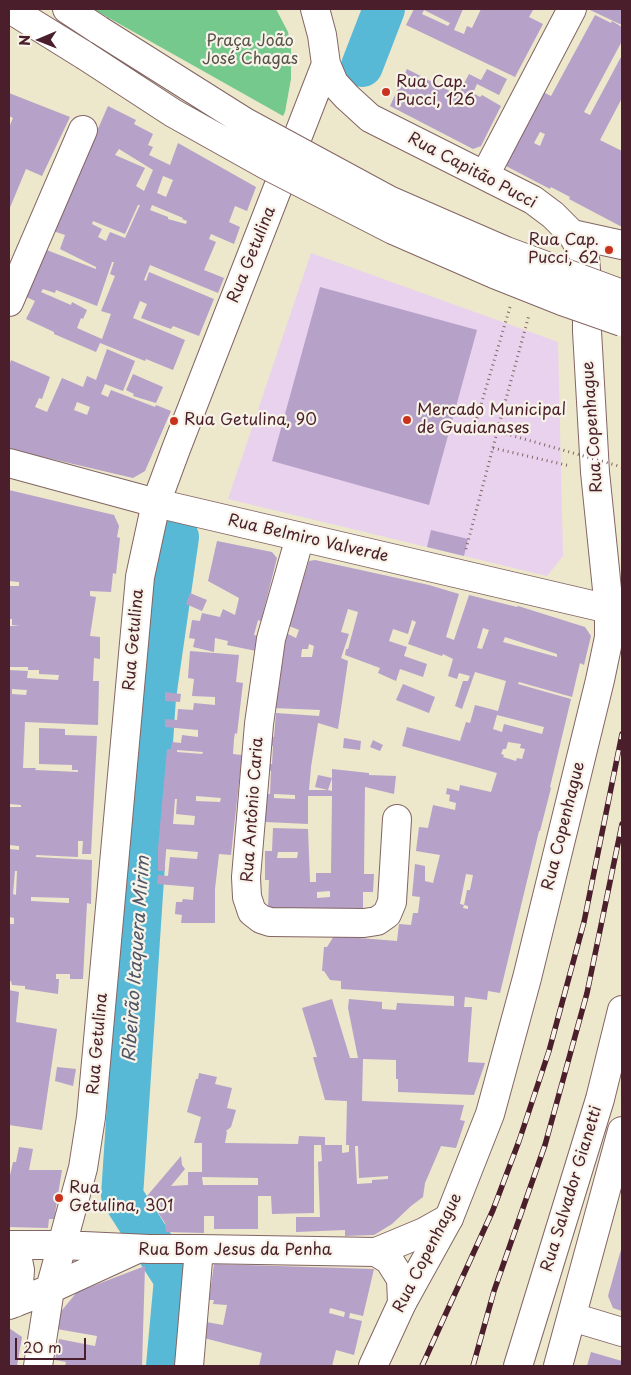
<!DOCTYPE html>
<html>
<head>
<meta charset="utf-8">
<style>
	body { margin:0 }
	#map { position:relative; width:631px; height:1375px; overflow:hidden; background:#ede7cc; font-family:"Playpen Sans",sans-serif }
	canvas { display:block }
	.frame { position:absolute; inset:0; border:10px solid #4a1f2b; pointer-events:none }
	.north { position:absolute; left:15px; top:15px; width:50px; height:50px; -webkit-text-stroke:4px #f7f3e8; paint-order:stroke; rotate:269deg; font-size:14px; font-weight:700; line-height:20px; text-align:center; color:#4a1f2b }
	.north::after { content:''; display:block; margin:auto; width:18px; height:22px; background:#4a1f2b; clip-path:polygon(50% 0,100% 100%,50% 72%,0 100%) }
	.scale { position:absolute; left:15px; top:1338px; width:71px; height:22px; box-sizing:border-box; border:2px solid #4a1f2b; border-top:0; padding-left:6px; font-size:15px; line-height:18px; white-space:nowrap; color:#4a1f2b; -webkit-text-stroke:4px #f7f3e8; paint-order:stroke }
</style>
</head>
<body>
<div id="map">
<canvas width="631" height="1375"></canvas>
<div class="frame"></div>
<div class="north">N</div>
<div class="scale">20 m</div>
</div>
<script>
const ctx = document.querySelector('canvas').getContext('2d');
ctx.lineJoin = 'round';
function paint(path, color) {
  ctx.fillStyle = color;
  ctx.fill(path, 'evenodd');
}
function shape(rows) {
  const path = new Path2D();
  for (const r of rows) {
    path.moveTo(r[0], r[1]);
    for (let i = 2; i < r.length; i += 2) path.lineTo(r[i], r[i + 1]);
  }
  return path;
}
function strokePath(path, color, width, dash) {
  ctx.strokeStyle = color;
  ctx.lineWidth = width;
  ctx.lineCap = dash ? 'butt' : 'round';
  ctx.setLineDash(dash || []);
  ctx.stroke(path);
}
function drawText(font, color, halo, rows, align = 'center') {
  ctx.font = font + ' "Playpen Sans",sans-serif';
  ctx.lineWidth = 4.5;
  ctx.setLineDash([]);
  ctx.textBaseline = 'middle';
  ctx.strokeStyle = halo;
  ctx.fillStyle = color;
  for (const [text, x, y, turn = 0] of rows) {
    ctx.save();
    ctx.translate(x, y);
    ctx.rotate((+turn || 0) * Math.PI / 180);
    ctx.textAlign = isNaN(turn) ? turn : align;
    if (halo) ctx.strokeText(text, 0, 0);
    ctx.fillText(text, 0, 0);
    ctx.restore();
  }
}
const built = shape([
	[311,253,558,342,563,556,547,576,228,499]
]);
const green = shape([
	[93,9,276,9,288,32,291,47,291,79,285,112,283,116]
]);
const river = shape([
	[362,66,384,9],
	[167,1366,175,1279,122,1196,155,697,178,537]
]);
const building = shape([
	[414,9,463,9,454,30,464,34,467,26,472,28,481,9,530,9,533,10,529,17,543,24,515,77,406,25],
	[424,10,450,23,448,26,422,14],
	[588,9,622,9,622,25,609,19],
	[595,15,611,23,612,21,622,27,622,41,584,112,590,115,622,55,622,98,600,140,622,151,622,227,569,199,570,197,551,187,550,189,504,165,543,92,551,96],
	[540,132,545,134,540,146,534,143],
	[407,69,458,95,469,74,481,80,487,69,507,79,499,95,477,84,473,93,480,97,482,95,501,106,481,146,473,149,390,106],
	[9,93,70,117,42,176,26,169,9,210,9,124,10,125,13,118,9,116],
	[108,106,136,120,134,124,153,134,148,145,153,147,149,155,170,165,178,143,256,187,247,211,235,206,229,222,240,227,234,244,211,234,209,239,216,242,204,270,224,278,218,293,150,265,144,280,146,281,149,272,214,299,199,336,173,326,171,329,141,318,147,304,140,301,133,318,185,340,173,370,146,359,145,361,100,343,96,352,54,334,54,332,26,319,35,301,22,295,44,249,96,269,96,267,60,249,65,235,53,231],
	[119,149,153,170,144,191,136,186,145,168,115,155],
	[163,176,173,180,166,197,157,193],
	[138,205,140,205,125,238,110,232,106,241,98,237,102,229,92,224,93,221,125,234],
	[152,205,183,218,182,219,187,221,186,224,168,219,168,217,150,210],
	[112,262,114,262,110,274,115,276,101,311,111,314,102,339,77,328,81,318,83,319,87,310,72,302,71,305,41,292,43,289,55,293,56,290,97,306],
	[320,287,477,330,429,505,272,461],
	[107,349,135,361,123,391,105,384,101,394,108,397,111,390,155,407,156,405,171,411,145,471,133,478,9,449,9,366,11,360,50,377,42,399,39,398,35,407,47,412,62,378,83,387,87,376,96,380],
	[77,402,90,407,87,415,74,410],
	[133,374,163,387,156,403,133,396,134,394,126,390],
	[9,490,114,515,119,526,117,537,120,538,116,574,113,573,111,592,90,591,90,596,96,597,90,636,100,637,100,659,94,658,93,681,99,681,98,725,25,722,23,768,36,768,35,770,78,772,78,770,72,770,72,765,39,764,39,728,65,729,65,735,97,736,91,854,82,854,83,841,78,841,78,857,36,855,36,857,92,860,91,904,87,903,83,979,70,979,70,974,56,974,56,979,59,979,58,994,25,989,25,986,12,985,11,981,9,981,9,924,14,924,14,918,9,917,9,849,19,850,19,846,9,845,9,807,21,807,21,805,9,804,9,670,28,671,27,678,58,680,59,675,39,674,39,670,28,670,28,667,9,667,9,626,20,626,12,625,12,619,9,619,9,586,19,586,19,582,9,581],
	[12,689,27,690,26,695,12,694],
	[15,871,17,871,16,895,13,894],
	[31,897,69,898,69,903,31,901],
	[431,530,468,539,464,556,427,547],
	[217,541,272,552,277,558,261,621,258,620,254,635,259,636,256,651,227,645,228,641,215,638,214,652,193,647,195,639,189,638,192,620,200,621,202,613,220,617,223,609,235,615,239,598,208,581],
	[315,560,429,585,459,594,446,637,454,640,469,595,517,607,518,606,585,627,591,636,584,665,580,663,572,697,519,682,518,684,571,699,550,787,551,788,540,831,539,831,500,993,488,991,487,1000,465,997,464,1007,472,1007,468,1062,485,1063,474,1095,398,1092,398,1079,396,1079,396,1060,363,1059,362,1101,464,1105,460,1120,465,1121,456,1148,441,1146,425,1183,423,1197,411,1206,392,1224,374,1235,345,1236,345,1230,296,1232,296,1217,320,1217,318,1162,322,1161,321,1145,314,1145,314,1213,272,1214,271,1196,258,1196,258,1229,214,1229,214,1216,204,1216,204,1233,166,1232,165,1223,147,1196,181,1156,182,1165,185,1169,171,1186,188,1185,188,1172,202,1172,202,1143,194,1143,201,1117,187,1112,196,1079,198,1079,199,1073,217,1077,215,1084,232,1088,227,1108,236,1110,231,1127,226,1131,227,1132,225,1143,298,1144,299,1136,325,1137,325,1145,342,1145,342,1153,349,1152,349,1145,346,1145,347,1101,325,1100,313,1057,317,1057,302,1008,332,999,350,1058,358,1058,348,1008,349,999,382,1002,382,1009,396,1010,397,1003,454,1006,454,996,341,989,341,981,330,980,324,971,322,971,324,947,327,947,334,936,397,941,399,924,411,925,413,913,418,913,420,897,412,896,415,864,425,866,425,881,433,883,440,855,416,851,419,827,428,828,433,805,455,810,456,803,449,801,450,795,446,794,447,788,459,791,460,785,491,792,497,773,402,746,407,727,460,741,466,722,470,723,475,705,498,711,506,681,475,672,462,709,455,706,463,681,468,681,470,676,459,673,457,679,448,676,453,659,443,654,442,656,408,644,416,622,412,620,408,634,393,629,389,641,407,647,404,656,427,664,423,677,400,669,396,681,378,673,380,668,345,655,346,649,348,649,358,612,348,609,341,632,349,634,341,658,348,661,338,729,318,723,311,767,309,790,328,790,315,787,318,775,332,778,328,790,332,791,332,769,369,773,369,775,396,776,394,794,365,787,364,874,374,874,373,892,363,892,363,911,268,910,269,880,265,880,265,851,272,851,273,828,308,829,310,882,316,882,316,873,331,873,332,796,308,796,308,824,266,822,266,794,270,794,271,771,267,771,268,764,272,764,273,746,269,746,270,736,274,737,276,713,319,716,320,710,273,708,278,680,280,680,286,633,296,638,299,630,289,626,309,561],
	[483,628,489,630,482,649,477,648],
	[505,637,557,654,557,657,503,642],
	[309,644,314,646,312,657,301,657,302,649,308,649],
	[497,715,544,727,542,734,504,724,502,732,493,729],
	[508,742,521,744,520,748,525,749,522,759,517,758,516,761,503,757,504,755,501,754,503,749,506,749],
	[274,794,295,795,295,799,274,798],
	[278,852,298,852,297,858,277,858],
	[466,874,473,875,470,890,467,890,464,905,468,906,468,909,463,908,464,905,460,904],
	[330,891,330,897,317,898,317,892],
	[355,1146,358,1146,359,1178,388,1176,388,1179,372,1180,372,1183,357,1184],
	[202,1177,258,1178,258,1185,203,1185],
	[190,593,207,600,202,611,186,604],
	[190,651,239,655,236,682,243,683,237,734,235,733,234,739,233,754,242,755,231,855,219,854,215,889,215,923,181,923,182,915,175,914,176,902,182,902,183,899,193,900,194,887,157,884,158,875,168,876,170,857,197,859,198,852,165,849,165,871,158,871,158,848,167,749,171,749,172,742,181,743,182,735,198,737,198,730,165,727,165,719,177,720,178,709,193,710,194,703,215,705,215,697,192,696,194,679,188,678],
	[177,750,203,752,202,754,177,752],
	[196,796,221,798,220,802,196,801],
	[175,799,177,799,176,814,195,816,194,825,173,824],
	[403,684,435,697,429,713,396,700],
	[165,692,181,694,180,702,165,701],
	[344,738,361,741,360,750,343,748],
	[373,740,383,745,380,751,370,747],
	[9,990,19,992,16,1022,57,1029,42,1130,9,1125],
	[57,1067,76,1069,73,1086,55,1081],
	[19,1147,33,1149,29,1170,62,1170,54,1219,49,1219,48,1228,9,1227,9,1180,13,1162,16,1162],
	[622,1246,622,1311,613,1308,608,1296],
	[214,1264,374,1269,363,1316,350,1313,349,1318,362,1321,354,1355,336,1350,332,1366,259,1366,262,1353,204,1338,206,1322,223,1325,227,1305,213,1304,214,1300,209,1300],
	[330,1308,345,1312,344,1317,329,1313],
	[145,1266,142,1366,65,1366,66,1362,55,1360,59,1339,95,1346,97,1336,57,1329,58,1315,77,1292],
	[9,1328,22,1337,17,1366,9,1366],
	[591,1352,622,1361,622,1366,587,1366]
]);
const path = shape([
	[493,448,570,466],
	[466,549,503,410]
]);
const minor = shape([
	[572,234,622,245],
	[9,302,83,130],
	[9,463,156,503,609,609],
	[300,537,271,639,259,724,246,877,247,897,252,912,261,919,270,922,364,923,377,921,387,914,392,902,397,819],
	[9,1245,62,1245,50,1289,38,1366],
	[9,1245,18,1260,20,1270,19,1284,15,1303],
	[199,1249,376,1252,424,1232,449,1218],
	[376,1252,389,1260,401,1279,402,1303],
	[9,1305,50,1289,137,1249],
	[572,1317,622,1332]
]);
const major = shape([
	[10,9,84,55],
	[67,9,99,30],
	[315,9,322,35,326,64,334,83,347,97,370,118,533,200,553,215,572,234,585,257,587,283,587,331,595,472,609,609,609,637,600,680,527,978,490,1114,449,1218,402,1303,373,1366],
	[485,175,572,9],
	[189,1366,199,1249,149,1249,62,1245,83,1168,91,1117,140,577,156,503,176,449,326,64],
	[518,1366,600,1099,622,1010],
	[558,1366,622,1131]
]);
const rail = shape([
	[422,1366,493,1210,519,1141,549,1051,584,922,622,734],
	[473,1366,494,1291,545,1145,587,993,622,824]
]);
const pathBridge = shape([
	[510,307,475,425,622,467],
	[503,410,529,315]
]);
const majorBridge = shape([
	[99,30,245,122,389,200,506,251,622,294],
	[84,55,173,113,266,165,393,230,494,274,562,301,622,322]
]);
const markers = [
	[386,92,5,"#c8321e"],
	[609,250,5,"#c8321e"],
	[407,420,5,"#c8321e"],
	[174,421,5,"#c8321e"],
	[59,1198,5,"#c8321e"]
];
const parkNames = [
	["Praça João",250,42],
	["José Chagas",250,60]
];
const poiNames = [
	["Rua Cap.",396,83],
	["Pucci, 126",396,101],
	["Rua Cap.",599,241,"right"],
	["Pucci, 62",599,259,"right"],
	["Mercado Municipal",417,411],
	["de Guaianases",417,429],
	["Rua Getulina, 90",184,421],
	["Rua",69,1189],
	["Getulina, 301",69,1207]
];
const streetNames = [
	["Rua Capitão Pucci",472,171,28],
	["Rua Getulina",252,255,-68],
	["Rua Copenhague",593,427,-94],
	["Rua Belmiro Valverde",308,539,13],
	["Rua Getulina",134,640,-85],
	["Rua Antônio Caria",253,810,-86],
	["Rua Copenhague",564,826,-76],
	["Rua Getulina",98,1044,-85],
	["Rua Salvador Gianetti",572,1189,-73],
	["Rua Bom Jesus da Penha",235,1251],
	["Rua Copenhague",428,1253,-63]
];
const waterNames = [
	["Ribeirão Itaquera Mirim",137,959,-86]
];
paint(built, '#e9d2ed');
paint(green, '#75c98d');
strokePath(river, '#57b9d6', 42);
paint(building, '#b6a1c9');
strokePath(minor, '#836563', 30);
strokePath(major, '#836563', 30);
strokePath(path, '#836563', 3, [1, 4]);
strokePath(minor, '#fff', 28);
strokePath(major, '#fff', 28);
strokePath(rail, '#4a1f2b', 5.5);
strokePath(rail, '#f7f3e8', 4, [11]);
strokePath(majorBridge, '#836563', 30, []);
strokePath(pathBridge, '#836563', 3, [1, 4]);
strokePath(majorBridge, '#fff', 28);
for (const [x, y, r, color] of markers) {
  const dot = new Path2D();
  dot.arc(x, y, r, 0, 2 * Math.PI);
  ctx.fillStyle = color;
  ctx.fill(dot);
  strokePath(dot, '#f7f3e8', 2);
}
drawText('16px', '#575248', '#f7f3e8', parkNames);
drawText('16px', '#4a1f2b', '#f7f3e8', poiNames, 'left');
drawText('16px', '#4a1f2b', '#f7f3e8', streetNames);
drawText('italic 18px', '#4f5567', '#f7f3e8', waterNames);
</script>
</body>
</html>
